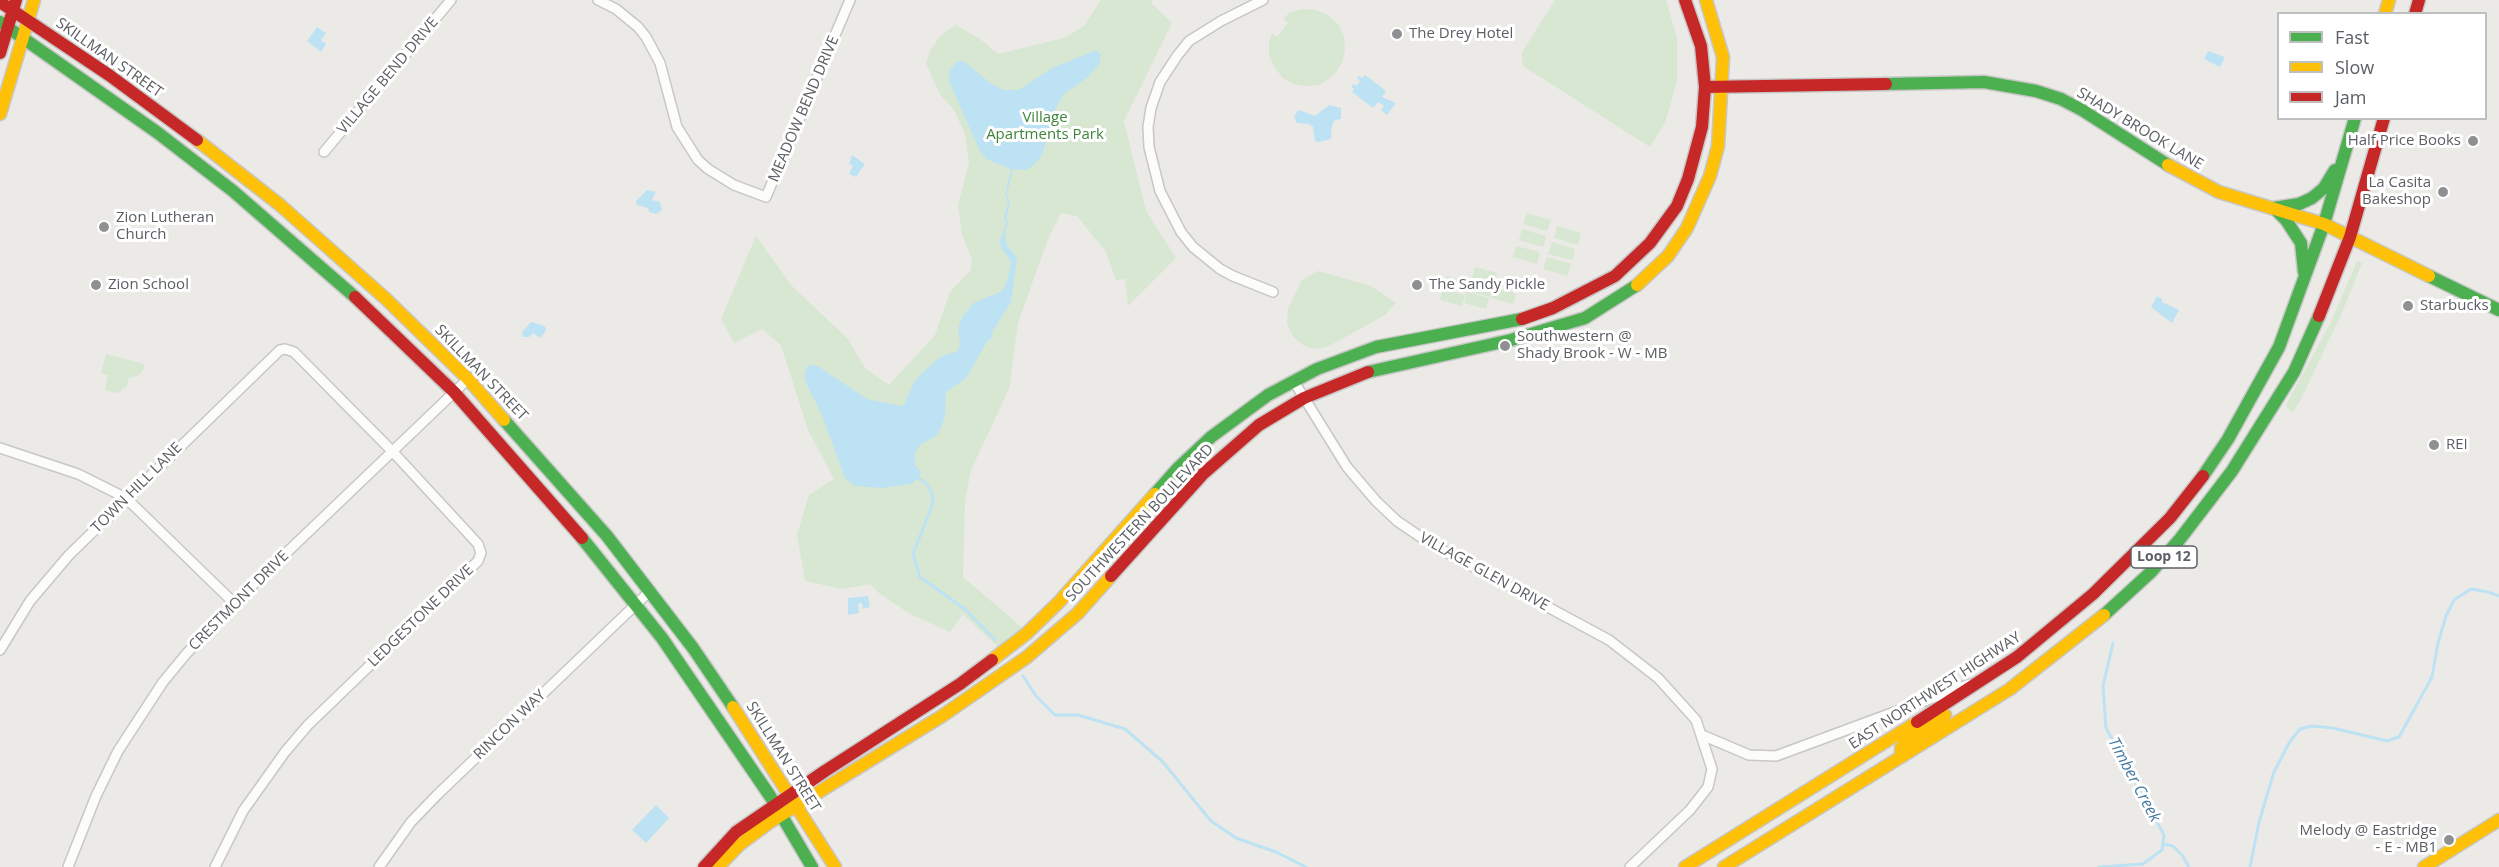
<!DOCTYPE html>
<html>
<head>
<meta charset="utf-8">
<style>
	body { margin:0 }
	#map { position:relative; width:2499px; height:867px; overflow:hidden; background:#eceae6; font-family:"Open Sans",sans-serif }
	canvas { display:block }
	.legend { position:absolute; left:2277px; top:12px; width:210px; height:108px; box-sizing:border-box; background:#fff; border:2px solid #bebfc1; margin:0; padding:8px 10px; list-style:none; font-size:18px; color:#5c6064 }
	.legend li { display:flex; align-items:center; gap:12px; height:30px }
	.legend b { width:30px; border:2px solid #bebfc1 }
</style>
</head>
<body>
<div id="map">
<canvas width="2499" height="867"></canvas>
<ul class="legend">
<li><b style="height:8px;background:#4caf50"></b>Fast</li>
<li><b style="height:8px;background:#ffc107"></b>Slow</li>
<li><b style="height:8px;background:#c62828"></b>Jam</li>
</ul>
</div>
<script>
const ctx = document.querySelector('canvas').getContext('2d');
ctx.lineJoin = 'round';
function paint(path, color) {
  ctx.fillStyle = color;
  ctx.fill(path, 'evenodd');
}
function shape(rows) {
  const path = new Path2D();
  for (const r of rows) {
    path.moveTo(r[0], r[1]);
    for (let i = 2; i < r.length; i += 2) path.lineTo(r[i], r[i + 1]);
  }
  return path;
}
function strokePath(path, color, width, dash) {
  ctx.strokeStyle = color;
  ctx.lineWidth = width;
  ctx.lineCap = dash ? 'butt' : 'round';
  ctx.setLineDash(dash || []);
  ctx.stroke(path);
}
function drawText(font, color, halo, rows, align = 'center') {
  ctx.font = font + ' "Open Sans",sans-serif';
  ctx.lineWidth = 6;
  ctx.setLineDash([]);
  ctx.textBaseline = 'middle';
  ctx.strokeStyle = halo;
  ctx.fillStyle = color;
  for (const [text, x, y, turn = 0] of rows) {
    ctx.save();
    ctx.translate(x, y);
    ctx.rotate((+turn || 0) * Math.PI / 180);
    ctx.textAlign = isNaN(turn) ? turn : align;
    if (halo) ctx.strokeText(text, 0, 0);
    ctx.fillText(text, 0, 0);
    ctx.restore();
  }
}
const green = shape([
	[1101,0,1152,0,1151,3,1172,23,1124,121,1146,211,1176,258,1128,306,1125,279,1116,280,1106,252,1077,216,1061,213,1048,239,1018,323,1009,389,971,470,965,502,963,577,1025,630,1000,649,963,614,950,632,910,614,880,594,870,584,842,589,805,581,797,535,809,495,834,479,808,430,781,345,762,329,734,343,721,319,756,236,792,286,848,339,865,368,889,385,935,335,950,292,971,270,972,260,962,234,958,205,969,163,965,134,954,110,941,96,926,64,930,51,940,36,955,25,979,38,998,54,1064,38,1084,26],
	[1555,0,1666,0,1677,38,1677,81,1665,123,1650,147,1523,66,1521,54],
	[1303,9,1316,10,1328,15,1338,24,1344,36,1345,49,1343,60,1337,71,1329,79,1318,85,1306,86,1294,84,1283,78,1275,68,1269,56,1269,43,1272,33,1277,37,1288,23,1283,18,1291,12],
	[1527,213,1551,220,1547,231,1523,224],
	[1557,226,1581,233,1578,245,1554,238],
	[1522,229,1546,236,1543,247,1519,240],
	[1552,242,1575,249,1572,260,1548,254],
	[1516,246,1540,252,1537,264,1513,257],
	[1547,257,1571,264,1567,276,1543,269],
	[2357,261,2362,263,2341,315,2299,403,2292,413,2286,406,2288,401,2331,322],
	[1475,267,1497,273,1494,284,1472,278],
	[1318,271,1371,286,1396,303,1385,315,1371,323,1327,347,1314,349,1303,345,1293,337,1287,323,1288,309,1302,280],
	[1447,276,1469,282,1466,293,1444,287],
	[1471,280,1493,285,1490,297,1468,291],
	[1495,287,1516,293,1513,304,1491,298],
	[1443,289,1465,295,1462,306,1440,300],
	[1467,292,1489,298,1486,309,1464,303],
	[106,354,144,364,144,369,139,375,128,379,128,384,124,389,121,389,121,392,117,393,105,390,108,375,101,373]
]);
const water = shape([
	[317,27,326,33,321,40,326,44,321,52,307,41],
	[1097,50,1101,55,1100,63,1087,78,1064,94,1057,106,1052,117,1043,153,1035,164,1026,170,1013,169,1007,194,1010,202,1006,220,1010,224,1006,227,1005,237,1007,245,1017,258,1011,302,992,332,993,338,988,340,966,378,946,392,945,417,939,432,933,438,921,444,915,452,915,465,921,473,918,478,911,484,882,488,855,486,845,478,822,415,806,383,804,376,807,367,810,364,819,367,867,399,901,406,904,405,914,382,919,376,940,357,958,351,960,343,958,329,962,317,974,303,1002,291,1005,287,1009,274,1011,261,1001,248,1000,241,1006,223,1004,218,1008,202,1005,194,1011,169,986,159,979,149,949,81,949,71,958,61,964,61,990,83,1004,90,1019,90,1052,68],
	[2208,51,2225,57,2220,67,2204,59],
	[1365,75,1386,91,1382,97,1396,103,1387,115,1381,110,1384,106,1378,102,1373,108,1352,92,1354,89,1351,86,1353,84,1356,86,1360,81,1357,78,1359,76,1362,78],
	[1329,105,1341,108,1341,119,1335,120,1332,125,1331,139,1319,142,1315,141,1313,127,1309,124,1297,123,1294,116,1299,110,1315,116],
	[852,155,865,164,856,177,849,174,853,166,849,164],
	[647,190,656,192,652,200,660,202,662,210,656,214,649,212,648,208,637,205,636,201],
	[2157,296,2162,299,2162,302,2179,310,2172,323,2151,307],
	[531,322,545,326,546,331,540,338,533,333,529,337,523,337,522,332],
	[868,596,870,607,863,609,862,603,858,604,859,613,848,615,848,598],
	[656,805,669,818,646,843,632,830]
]);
const stream = shape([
	[918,478,926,483,932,493,933,503,913,554,920,577,966,610,995,640],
	[1023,676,1036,696,1055,715,1078,715,1125,729,1162,761,1211,821,1236,838,1276,852,1306,867],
	[2163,844,2173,846,2182,855,2189,867],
	[2099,867,2143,864,2162,850,2164,835,2106,728,2103,686,2113,643],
	[2250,867,2259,822,2274,772,2289,743,2300,729,2312,726,2333,728,2387,741,2399,737,2432,677,2438,643,2446,616,2454,600,2471,589,2488,592,2499,596]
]);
const street = shape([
	[598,0,616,9,638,27,646,37,660,63,677,127,698,160,708,169,734,185,766,197,850,0],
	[1263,0,1221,21,1189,41,1177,56,1160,82,1151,108,1148,127,1149,147,1160,191,1181,232,1193,247,1220,269,1233,276,1273,292],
	[324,152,451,0],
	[1293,380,1347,467,1376,501,1397,521,1431,544,1609,640,1658,678,1696,720,1712,769,1708,787,1690,810,1630,867],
	[0,448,78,474,126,498,234,603],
	[0,650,30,601,69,555,280,350,285,349,294,352,393,452,478,544,481,553,478,561,308,725,285,752,243,811,215,867],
	[1702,735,1749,755,1776,756,1970,684],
	[68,867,96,796,118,751,163,682,187,653,234,603,468,379],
	[379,867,411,822,438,794,650,591]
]);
const fast = shape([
	[0,22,158,133,233,191,355,297],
	[1886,84,1984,82,2036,91,2061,99,2082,110,2168,165],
	[2274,208,2299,204,2312,198,2324,188,2335,170],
	[2274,208,2286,220,2301,243,2304,272],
	[2429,276,2499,310],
	[1368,372,1511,340,1585,318,1637,285],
	[504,420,607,536,693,648,733,707],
	[2203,476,2228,439,2279,347,2324,224,2355,118],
	[1155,494,1178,468,1211,437,1268,395,1317,369,1376,347,1522,319],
	[582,538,662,638,770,796,812,867],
	[2104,615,2151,572,2180,539,2232,471,2294,372,2319,316]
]);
const slow = shape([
	[2385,14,2389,0],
	[0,114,34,0],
	[197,140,280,205,386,299,468,379,504,420],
	[2168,165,2219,192,2324,224,2429,276],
	[1637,285,1668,256,1687,228,1710,176,1718,146,1723,57,1706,0],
	[992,660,1026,634,1059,602,1155,494],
	[733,707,835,867],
	[1901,757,1901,748,1905,742,1945,715],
	[718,867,739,845,770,822,942,716,1027,657,1078,613,1111,576],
	[1685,867,1917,722],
	[1724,867,2010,689,2104,615],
	[2424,867,2499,820]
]);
const jam = shape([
	[0,2,109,75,197,140],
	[2415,14,2419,0],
	[0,53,16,0],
	[1705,87,1886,84],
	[355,297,454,392,582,538],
	[2319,316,2350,237,2384,118],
	[1522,319,1553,308,1615,276,1650,243,1677,206,1688,179,1702,127,1705,87,1701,46,1685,0],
	[1111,576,1203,474,1259,425,1304,398,1368,372],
	[1917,722,2017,657,2093,594,2170,518,2203,476],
	[704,867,736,832,825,771,960,684,992,660]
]);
const markers = [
	[1397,34,6,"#8e9092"],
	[2473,141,6,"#8e9092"],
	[2443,192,6,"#8e9092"],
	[104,227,6,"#8e9092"],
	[96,285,6,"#8e9092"],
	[1417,285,6,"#8e9092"],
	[2408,306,6,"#8e9092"],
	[1505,346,6,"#8e9092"],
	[2434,445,6,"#8e9092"],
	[2449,840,6,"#8e9092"]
];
const shields = [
	[2164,557,66]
];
const shieldNames = [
	["Loop 12",2164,557]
];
const poiNames = [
	["The Drey Hotel",1409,34],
	["Half Price Books",2461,141,"right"],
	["La Casita",2431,183,"right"],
	["Bakeshop",2431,200,"right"],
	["Zion Lutheran",116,218],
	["Church",116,235],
	["Zion School",108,285],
	["The Sandy Pickle",1429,285],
	["Starbucks",2420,306],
	["Southwestern @",1517,337],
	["Shady Brook - W - MB",1517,354],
	["REI",2446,445],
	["Melody @ Eastridge",2437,831,"right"],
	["- E - MB1",2437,848,"right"]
];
const streetNames = [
	["SKILLMAN STREET",109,58,35],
	["VILLAGE BEND DRIVE",388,76,-50],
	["MEADOW BEND DRIVE",804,109,-67],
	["SHADY BROOK LANE",2140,129,31],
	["SKILLMAN STREET",481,373,46],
	["TOWN HILL LANE",137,488,-45],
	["SOUTHWESTERN BOULEVARD",1140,523,-47],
	["VILLAGE GLEN DRIVE",1484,572,29],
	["CRESTMONT DRIVE",239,601,-45],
	["LEDGESTONE DRIVE",421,616,-44],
	["EAST NORTHWEST HIGHWAY",1935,691,-33],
	["RINCON WAY",510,725,-44],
	["SKILLMAN STREET",783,757,58]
];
const parkNames = [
	["Village",1045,118],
	["Apartments Park",1045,135]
];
const waterNames = [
	["Timber Creek",2134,780,62]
];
paint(green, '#d7e7d2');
paint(water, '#bde2f3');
strokePath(stream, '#bde2f3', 3);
strokePath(street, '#c8c7c7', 12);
strokePath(fast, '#c7c7c7', 15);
strokePath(slow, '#c7c7c7', 15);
strokePath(jam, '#c7c7c7', 15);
strokePath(street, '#fcfcfb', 9);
strokePath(fast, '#4caf50', 12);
strokePath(slow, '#ffc107', 12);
strokePath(jam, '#c62828', 12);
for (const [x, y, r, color] of markers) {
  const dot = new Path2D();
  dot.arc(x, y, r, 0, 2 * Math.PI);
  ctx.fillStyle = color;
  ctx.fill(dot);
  strokePath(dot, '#fff', 2);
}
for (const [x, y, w] of shields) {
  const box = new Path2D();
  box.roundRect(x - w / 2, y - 11, w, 22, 4.5);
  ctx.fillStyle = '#fff';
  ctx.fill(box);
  strokePath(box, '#5c6064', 1.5);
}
drawText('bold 14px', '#5c6064', null, shieldNames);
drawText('15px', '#5c6064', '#fff', poiNames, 'left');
drawText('15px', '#5c6064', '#fff', streetNames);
drawText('15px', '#3f843b', '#fff', parkNames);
drawText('italic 16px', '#447ba2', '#fff', waterNames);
</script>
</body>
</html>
